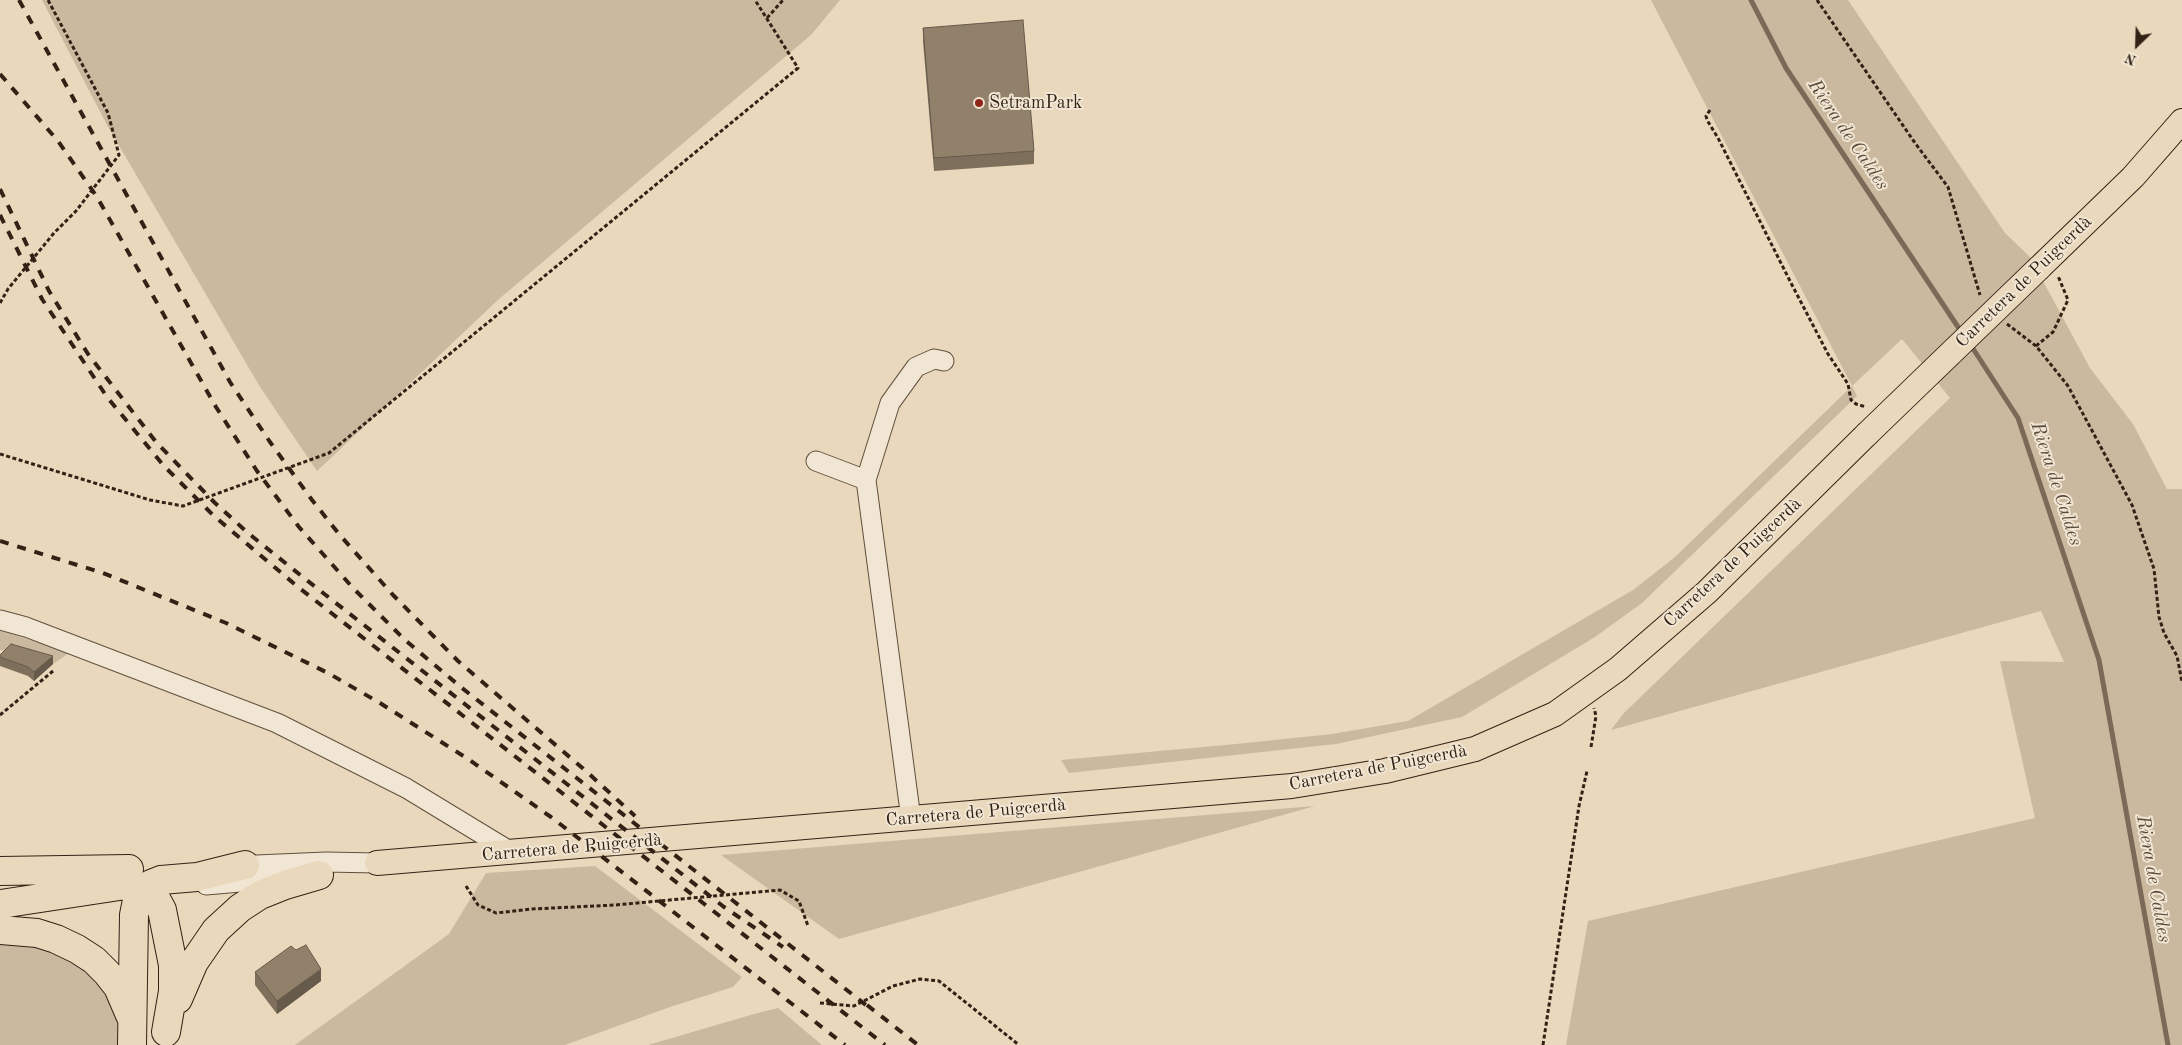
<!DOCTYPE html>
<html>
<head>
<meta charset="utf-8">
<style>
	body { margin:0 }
	#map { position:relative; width:2182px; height:1045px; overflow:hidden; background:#e9d8bb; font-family:"Old Standard TT",serif }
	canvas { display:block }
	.north { position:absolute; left:2112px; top:20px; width:50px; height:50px; -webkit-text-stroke:4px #f1e6d3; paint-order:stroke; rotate:204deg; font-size:14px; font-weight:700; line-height:20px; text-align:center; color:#322215 }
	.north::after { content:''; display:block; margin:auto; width:18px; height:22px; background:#322215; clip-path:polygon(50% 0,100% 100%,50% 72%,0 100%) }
</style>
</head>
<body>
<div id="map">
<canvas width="2182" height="1045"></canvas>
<div class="north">N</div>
</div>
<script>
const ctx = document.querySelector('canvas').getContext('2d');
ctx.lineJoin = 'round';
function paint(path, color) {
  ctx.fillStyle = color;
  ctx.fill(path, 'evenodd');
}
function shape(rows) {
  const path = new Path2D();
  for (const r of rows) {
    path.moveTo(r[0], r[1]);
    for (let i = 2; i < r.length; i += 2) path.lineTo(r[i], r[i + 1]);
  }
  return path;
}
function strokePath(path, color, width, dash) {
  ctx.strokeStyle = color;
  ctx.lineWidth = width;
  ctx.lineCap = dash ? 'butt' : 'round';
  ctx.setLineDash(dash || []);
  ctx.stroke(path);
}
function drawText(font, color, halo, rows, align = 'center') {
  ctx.font = font + ' "Old Standard TT",serif';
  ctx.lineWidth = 4;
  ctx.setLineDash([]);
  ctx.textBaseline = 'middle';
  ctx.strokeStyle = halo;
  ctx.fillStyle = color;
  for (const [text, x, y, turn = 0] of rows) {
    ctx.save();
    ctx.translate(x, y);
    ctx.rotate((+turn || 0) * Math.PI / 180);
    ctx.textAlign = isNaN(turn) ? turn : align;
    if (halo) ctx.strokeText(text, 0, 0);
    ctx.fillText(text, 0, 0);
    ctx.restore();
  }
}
const green = shape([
	[42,0,840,0,811,35,499,299,317,471,260,387,107,125],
	[1651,0,1848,0,2005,233,2030,257,2090,368,2133,424,2167,489,2182,489,2182,1045,1566,1045,1588,921,2035,818,2000,661,2064,662,2041,611,1611,730,1624,713,1950,398,1902,339,1852,386,1857,396,1642,603,1595,637,1462,717,1336,744,1069,773,1061,760,1236,744,1332,734,1408,721,1633,590,1675,557,1852,386],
	[0,630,69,653,53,664,0,650],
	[1315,806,839,939,721,855],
	[595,866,742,977,733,987,670,1007,565,1045,295,1045,449,934,486,873],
	[0,942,51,947,95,975,120,1015,124,1045,0,1045],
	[778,1008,822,1045,648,1045,754,1014]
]);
const stream = shape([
	[1751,0,1786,68,1962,333],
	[1970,344,2018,418,2099,660,2168,1045]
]);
const path = shape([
	[1817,0,1915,143,1948,187,1980,295],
	[767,18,783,0],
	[1710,110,1706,116,1707,120,1718,138,1791,283,1828,354,1848,384,1851,400,1856,404,1866,407],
	[0,303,8,289,54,233,76,211,119,155,108,113,48,0],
	[2007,324,2036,346,2068,386,2132,505,2154,569,2159,617,2164,633,2177,656,2182,682],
	[2036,346,2053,332,2068,300,2058,276],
	[0,454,150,500,183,506,329,453,798,68,755,0],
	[0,715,53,671],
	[1591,747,1596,716,1594,708],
	[466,886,478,905,496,913,532,909,615,905,780,890,799,901,808,926],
	[820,1003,854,1006,893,986,920,979,939,981,1019,1045],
	[1543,1045,1579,806,1587,771]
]);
const minor = shape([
	[816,461,866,480],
	[0,620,26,627,277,723,406,788,513,853],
	[911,819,866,480,890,403,916,367,934,359,944,361],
	[233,866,326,862,377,863],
	[206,885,286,878]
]);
const major = shape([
	[2039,268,2133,177,2182,121],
	[377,863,1292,786,1385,771,1475,749,1555,714,1618,669,1707,592,1867,434]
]);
const highway = shape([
	[0,871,129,869],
	[1,904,126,885,136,886,150,895,156,899,162,910,173,965,173,991,166,1032],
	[0,930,37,933,56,939,77,949,94,960,107,973,118,987,130,1015],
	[178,999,194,962,216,930,240,908,260,895,285,885,319,875],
	[132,1045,134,915,137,900,141,894,151,884,161,880,197,877,245,865]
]);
const rail = shape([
	[19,0,230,382,270,442,312,500,339,534,393,595,458,661,587,772,635,816],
	[0,74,58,141,97,197,216,407,257,471,299,527,353,588,405,640,462,688,871,1009],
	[0,189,49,291,88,354,156,442,214,502,248,533,304,578,540,763,724,907,783,947],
	[0,215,42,299,107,397,164,466,214,516,298,587,885,1045],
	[0,541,103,573,226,623,328,673,380,703,468,759,551,817,845,1045],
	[867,1005,918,1045]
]);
const majorBridge = shape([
	[1867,434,2039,268]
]);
const wall = shape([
	[923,28,1034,151,1034,164,934,171,923,41],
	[0,655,53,664,34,681,28,676,0,666],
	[255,972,321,981,277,1014,255,985]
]);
const shadedWall = shape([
	[53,656,53,664,34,681,34,672],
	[321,969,321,981,277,1014,277,1001]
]);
const building = shape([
	[1023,20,1034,151,934,158,923,28,1023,20],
	[11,644,53,656,34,672,28,667,0,657,0,655,11,644],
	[306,945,321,969,277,1001,255,972,291,946,296,950,306,945]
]);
const markers = [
	[979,103,5,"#8f2418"]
];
const poiNames = [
	["SetramPark",989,103]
];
const streetNames = [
	["Carretera de Puigcerdà",2024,282,-44],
	["Carretera de Puigcerdà",1733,563,-43],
	["Carretera de Puigcerdà",1378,768,-11],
	["Carretera de Puigcerdà",976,813,-5],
	["Carretera de Puigcerdà",572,848,-5]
];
const waterNames = [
	["Riera de Caldes",1848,135,56],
	["Riera de Caldes",2056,484,72],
	["Riera de Caldes",2153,879,80]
];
paint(green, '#cab99f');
strokePath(stream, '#7b6a57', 5);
strokePath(minor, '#60503e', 21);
strokePath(major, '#322215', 26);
strokePath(highway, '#322215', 30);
strokePath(path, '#322215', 3, [4, 2.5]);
strokePath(minor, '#f1e6d3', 19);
strokePath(major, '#e9d8bb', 24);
strokePath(highway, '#e9d8bb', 28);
strokePath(rail, '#322215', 4, [9, 9]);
strokePath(majorBridge, '#322215', 26, []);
strokePath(majorBridge, '#e9d8bb', 24);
paint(wall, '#7d6f5c');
paint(shadedWall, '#665a4b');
paint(building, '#91816b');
strokePath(building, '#665a4b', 1);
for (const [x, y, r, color] of markers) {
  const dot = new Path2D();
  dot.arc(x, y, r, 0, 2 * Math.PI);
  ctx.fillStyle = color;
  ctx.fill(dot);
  strokePath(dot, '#f1e6d3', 2);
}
drawText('18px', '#322215', '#f1e6d3', poiNames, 'left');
drawText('18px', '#322215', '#f1e6d3', streetNames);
drawText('italic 19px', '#5c4c3c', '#f1e6d3', waterNames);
</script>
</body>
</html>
